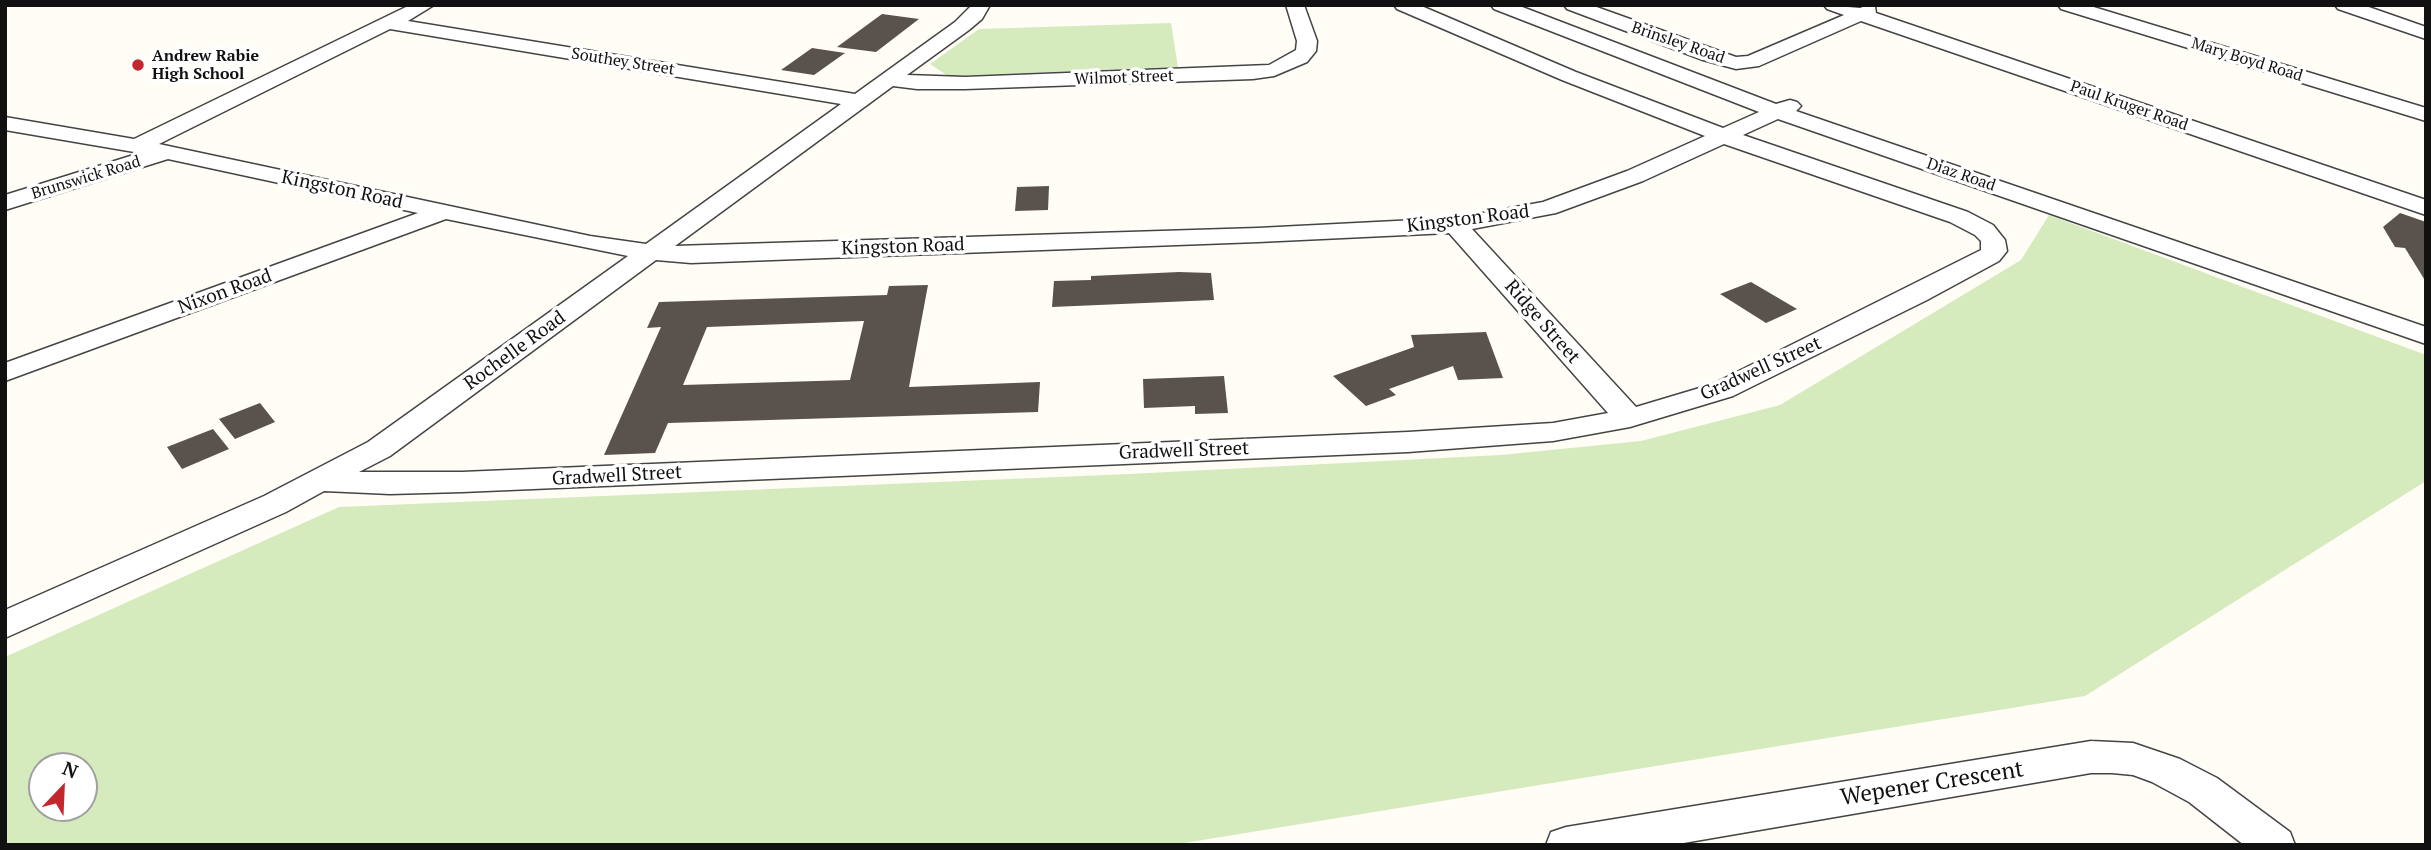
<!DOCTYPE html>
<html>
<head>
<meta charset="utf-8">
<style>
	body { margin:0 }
	#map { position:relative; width:2431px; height:850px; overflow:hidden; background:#fffdf5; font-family:"PT Serif",serif }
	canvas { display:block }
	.frame { position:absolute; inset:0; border:7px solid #111; pointer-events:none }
	.north { position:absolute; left:28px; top:752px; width:70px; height:70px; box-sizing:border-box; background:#fff; border:2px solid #a0a0a0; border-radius:50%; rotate:23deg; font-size:19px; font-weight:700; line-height:28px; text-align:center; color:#111 }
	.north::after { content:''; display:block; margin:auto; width:24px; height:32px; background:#c4262e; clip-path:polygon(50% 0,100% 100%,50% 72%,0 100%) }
</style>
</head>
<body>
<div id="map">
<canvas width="2431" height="850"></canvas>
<div class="frame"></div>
<div class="north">N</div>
</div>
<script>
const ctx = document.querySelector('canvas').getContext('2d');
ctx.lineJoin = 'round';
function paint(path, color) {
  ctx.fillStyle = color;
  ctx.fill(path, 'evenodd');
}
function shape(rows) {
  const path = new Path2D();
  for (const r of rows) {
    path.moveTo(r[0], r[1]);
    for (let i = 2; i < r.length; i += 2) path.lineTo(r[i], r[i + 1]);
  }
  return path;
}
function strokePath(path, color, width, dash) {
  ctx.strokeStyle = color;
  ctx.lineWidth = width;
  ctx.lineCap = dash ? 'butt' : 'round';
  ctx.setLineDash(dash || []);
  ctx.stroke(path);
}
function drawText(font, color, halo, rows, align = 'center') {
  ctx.font = font + ' "PT Serif",serif';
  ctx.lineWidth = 7;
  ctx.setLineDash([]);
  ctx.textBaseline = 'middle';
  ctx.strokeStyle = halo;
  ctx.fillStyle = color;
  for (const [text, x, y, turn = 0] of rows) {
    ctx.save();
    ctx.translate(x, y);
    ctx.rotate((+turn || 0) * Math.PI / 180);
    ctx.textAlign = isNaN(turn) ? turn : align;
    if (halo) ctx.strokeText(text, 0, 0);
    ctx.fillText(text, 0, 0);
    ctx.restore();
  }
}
const green = shape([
	[1171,23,1178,67,948,76,930,64,979,29],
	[2049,215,2426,355,2426,481,2085,696,1172,845,5,845,5,657,339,507,1129,474,1501,455,1641,441,1780,405,2021,260],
	[42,766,84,766,84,808,42,808]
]);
const building = shape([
	[882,14,919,19,876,52,837,47],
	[812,48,845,53,814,75,781,70],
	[1049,186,1048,210,1015,211,1017,187],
	[2400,213,2426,222,2426,282,2405,248,2395,247,2383,227],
	[1179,272,1211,273,1214,300,1052,307,1054,281,1091,280,1091,276],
	[1751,282,1797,309,1766,323,1720,294],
	[928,285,909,387,1040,382,1038,412,668,423,655,453,604,455,661,327,647,328,659,302,887,295,889,286],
	[864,321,850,380,683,385,707,327],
	[1486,332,1503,378,1458,380,1453,366,1389,389,1396,395,1366,406,1333,376,1414,347,1411,335],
	[1224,376,1228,413,1195,414,1195,406,1144,408,1143,379],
	[260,403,275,422,235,439,219,419],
	[213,429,229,449,182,469,167,447]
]);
const minor = shape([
	[410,5,434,5,408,21,855,94,955,22,972,5,990,5,982,19,969,30,907,75,965,77,1269,65,1296,50,1297,41,1286,5,1304,5,1317,41,1316,51,1307,62,1274,76,1253,79,965,89,917,89,893,86,675,246,1258,228,1455,218,1543,202,1627,171,1705,136,1562,80,1397,9,1394,5,1419,5,1576,72,1723,128,1759,112,1494,9,1491,5,1517,5,1776,104,1790,100,1797,102,1801,106,1796,111,2426,327,2426,344,1778,119,1743,135,1968,212,1993,225,2005,240,2007,251,1999,261,1927,300,1733,396,1630,427,1553,441,1408,452,462,492,390,494,324,491,286,512,5,638,5,610,264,496,368,442,628,256,446,219,5,381,5,363,418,213,168,159,5,210,5,195,140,153,5,130,5,117,134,139,410,5],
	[390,29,841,104,646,244,590,236,159,144,390,29],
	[1724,144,1950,222,1975,235,1981,241,1981,250,1713,384,1636,407,1472,229,1556,213,1643,181,1724,144],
	[1449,233,1608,413,1553,423,1408,432,462,472,359,472,390,456,656,260,691,263,1258,242,1449,233],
	[1564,5,1591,5,1736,57,1748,56,1844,15,1827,9,1824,5,1860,8,1868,5,1875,7,1876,13,2426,200,2426,215,1861,21,1759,66,1736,69,1703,60,1567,9,1564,5],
	[2058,5,2087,5,2426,108,2426,121,2061,9,2058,5],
	[2335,5,2363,5,2426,27,2426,39,2338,9,2335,5],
	[2091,741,2133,743,2180,759,2217,778,2290,832,2295,845,2244,845,2189,802,2152,782,2133,775,2112,773,2091,773,1672,845,1546,845,1551,832,1566,827,2091,741]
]);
const markers = [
	[138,65,7,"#c4262e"]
];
const farStreetnames = [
	["Brinsley Road",1678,43,19],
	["Mary Boyd Road",2247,60,17],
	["Southey Street",623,62,9],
	["Wilmot Street",1124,78,-2],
	["Paul Kruger Road",2129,106,19],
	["Diaz Road",1961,175,19],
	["Brunswick Road",86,178,-17]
];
const farPoinames = [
	["Andrew Rabie",152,56],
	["High School",152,74]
];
const streetNames = [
	["Kingston Road",342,190,12],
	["Kingston Road",1468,219,-7],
	["Kingston Road",903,247,-2],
	["Nixon Road",225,292,-20],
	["Ridge Street",1542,322,49],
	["Rochelle Road",515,351,-36],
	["Gradwell Street",1761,369,-24],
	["Gradwell Street",1184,451,-2],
	["Gradwell Street",617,476,-3]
];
const nearStreetnames = [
	["Wepener Crescent",1932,784,-9]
];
paint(green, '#d5ebbd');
paint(building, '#5a524d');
strokePath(minor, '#444', 3);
paint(minor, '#fff');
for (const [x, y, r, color] of markers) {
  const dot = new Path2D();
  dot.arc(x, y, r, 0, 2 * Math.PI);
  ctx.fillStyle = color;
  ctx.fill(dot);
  strokePath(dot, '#fff', 2.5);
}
drawText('16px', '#111', '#fff', farStreetnames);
drawText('bold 16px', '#111', '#fff', farPoinames, 'left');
drawText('19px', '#111', '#fff', streetNames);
drawText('23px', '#111', '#fff', nearStreetnames);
</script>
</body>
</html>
